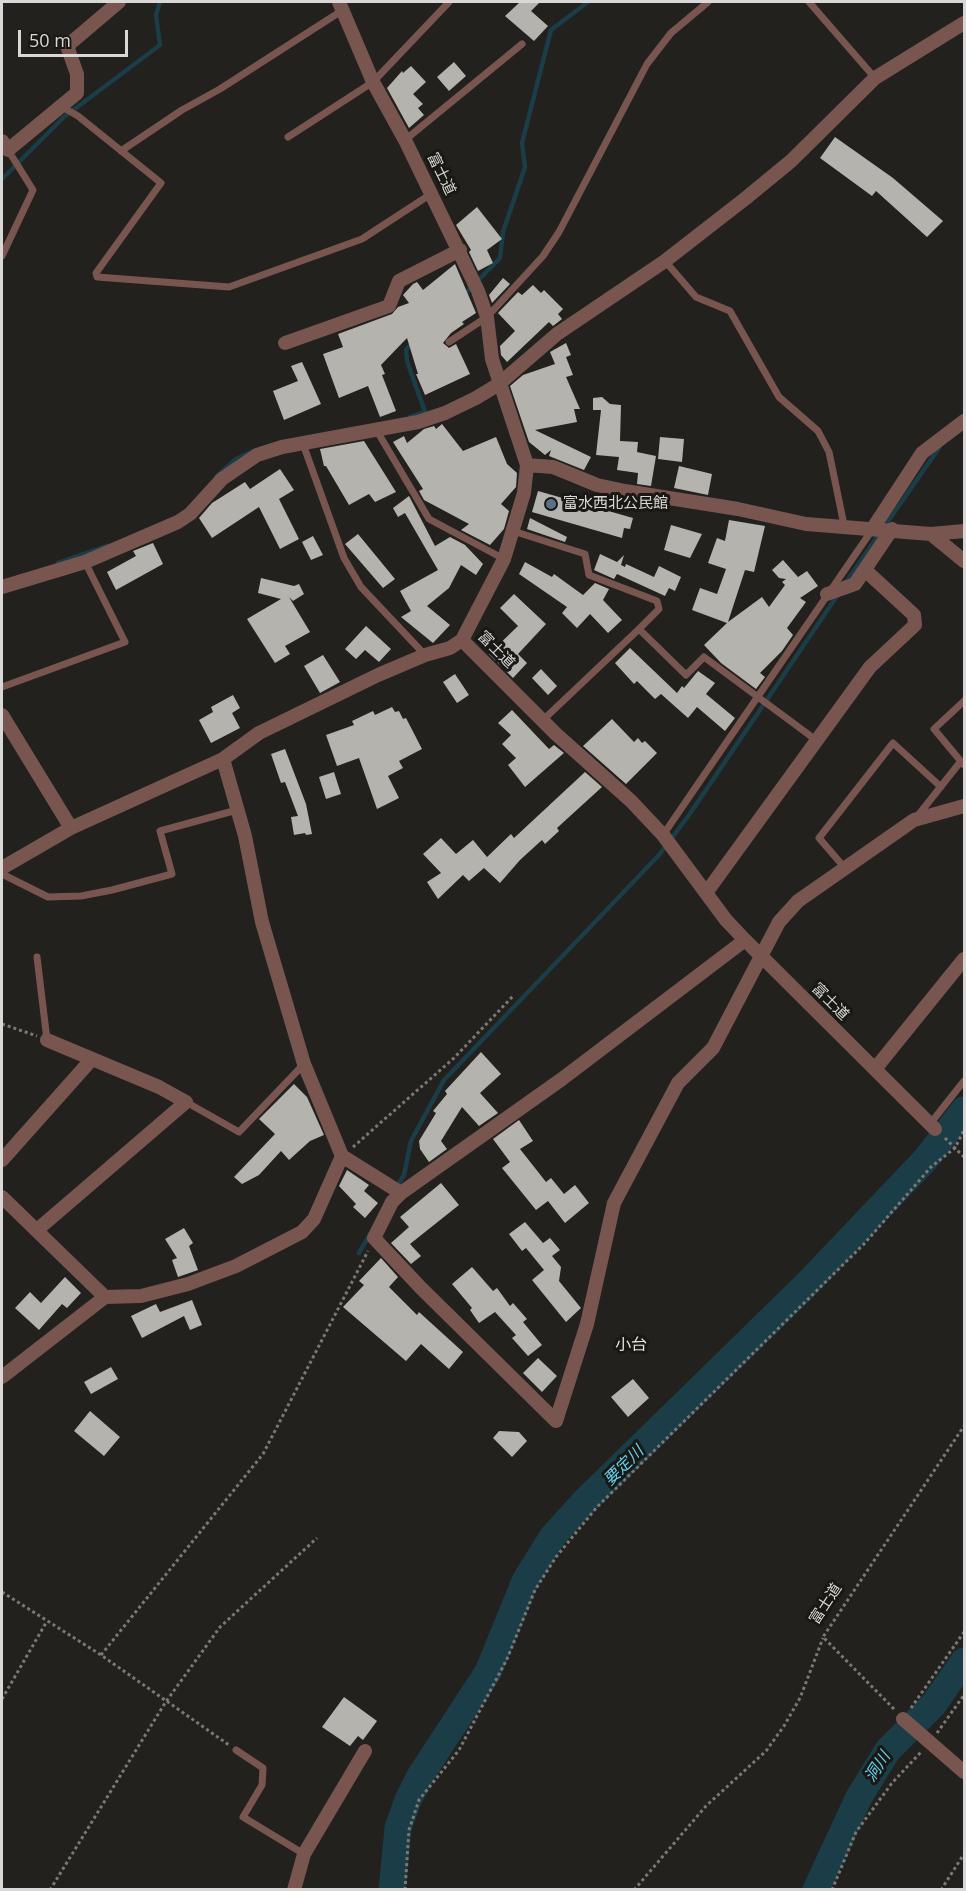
<!DOCTYPE html>
<html>
<head>
<meta charset="utf-8">
<style>
	body { margin:0 }
	#map { position:relative; width:966px; height:1891px; overflow:hidden; background:#22211d; font-family:"Open Sans",sans-serif }
	canvas { display:block }
	.frame { position:absolute; inset:0; border:3px solid #d9d8d6; pointer-events:none }
	.scale { position:absolute; left:18px; top:30px; width:110px; height:27px; box-sizing:border-box; border:3px solid #d9d8d6; border-top:0; padding-left:8px; font-size:18px; line-height:21px; white-space:nowrap; color:#d9d8d6; -webkit-text-stroke:4px #191814; paint-order:stroke }
</style>
</head>
<body>
<div id="map">
<canvas width="966" height="1891"></canvas>
<div class="frame"></div>
<div class="scale">50 m</div>
</div>
<script>
const ctx = document.querySelector('canvas').getContext('2d');
ctx.lineJoin = 'round';
function shape(rows) {
  const path = new Path2D();
  for (const r of rows) {
    path.moveTo(r[0], r[1]);
    for (let i = 2; i < r.length; i += 2) path.lineTo(r[i], r[i + 1]);
  }
  return path;
}
function strokePath(path, color, width, dash) {
  ctx.strokeStyle = color;
  ctx.lineWidth = width;
  ctx.lineCap = dash ? 'butt' : 'round';
  ctx.setLineDash(dash || []);
  ctx.stroke(path);
}
function paint(path, color) {
  ctx.fillStyle = color;
  ctx.fill(path, 'evenodd');
}
function drawText(font, color, halo, rows, align = 'center') {
  ctx.font = font + ' "Open Sans","Noto Sans JP",sans-serif';
  ctx.lineWidth = 6;
  ctx.setLineDash([]);
  ctx.textBaseline = 'middle';
  ctx.strokeStyle = halo;
  ctx.fillStyle = color;
  for (const [text, x, y, turn = 0] of rows) {
    ctx.save();
    ctx.translate(x, y);
    ctx.rotate((+turn || 0) * Math.PI / 180);
    ctx.textAlign = isNaN(turn) ? turn : align;
    if (halo) ctx.strokeText(text, 0, 0);
    ctx.fillText(text, 0, 0);
    ctx.restore();
  }
}
const stream = shape([
	[2,179,64,117,160,45,156,15,160,2],
	[463,296,500,258,503,232,525,167,522,143,551,30,588,2],
	[410,417,425,412,407,361,406,350,413,342],
	[216,477,236,459,253,451],
	[884,527,939,448],
	[58,563,107,546],
	[845,584,879,534],
	[396,1188,404,1175,411,1141,444,1080,659,855,689,815,839,593],
	[359,1253,370,1234]
]);
const river = shape([
	[392,1890,398,1828,408,1800,420,1776,488,1672,525,1581,553,1536,584,1502,806,1285,925,1160,964,1110],
	[816,1890,859,1797,888,1750,933,1705,964,1661]
]);
const building = shape([
	[520,2,540,2,531,11,548,26,534,41,505,16],
	[454,62,466,76,449,91,437,77],
	[411,66,426,82,413,94,423,104,418,108,424,115,409,128,387,88,402,71,403,73],
	[835,137,893,178,943,221,927,237,876,191,872,196,820,158],
	[477,207,502,239,487,250,493,263,478,271,469,252,471,250,456,225],
	[455,264,476,313,462,322,464,324,451,333,443,343,449,348,456,344,470,374,425,395,416,374,418,374,407,338,381,365,385,374,382,375,396,411,380,417,368,386,339,398,323,354,343,347,338,334,392,314,398,307,409,303,403,295,413,284,417,282,423,290],
	[503,278,510,284,492,303,489,295],
	[533,285,541,293,544,290,563,309,558,314,562,319,553,326,549,322,507,362,501,355,500,346,515,331,498,313,518,292,522,295],
	[566,343,571,355,566,357,573,375,566,377,580,409,574,409,577,422,535,430,591,457,584,470,549,456,551,450,545,455,529,442,510,386,523,375,555,364,550,352],
	[302,362,321,404,284,420,273,391,298,381,291,366],
	[602,397,610,404,621,405,620,441,638,442,637,452,656,456,651,486,637,484,638,473,617,470,619,457,596,455,601,410,593,410,593,398],
	[442,424,463,451,496,437,507,464,517,473,516,487,501,504,509,511,504,529,490,545,461,530,469,524,424,500,419,491,423,489,393,442,404,436,407,443,424,429,434,426,436,429],
	[660,437,684,439,682,462,658,459],
	[364,441,396,492,375,502,369,494,349,505,326,466,324,466,320,449],
	[679,466,712,474,708,495,674,488],
	[280,469,294,490,279,499,299,539,280,549,259,507,212,538,199,518,212,503,245,482,250,489],
	[538,491,633,518,630,529,624,528,622,538,532,512],
	[409,496,435,546,450,537,484,555,465,545,483,564,476,575,461,565,449,588,427,606,450,625,433,643,401,617,411,611,400,591,438,570,405,513,398,517,393,508],
	[530,518,567,537,565,542,527,529],
	[729,520,765,526,754,572,745,570,728,622,762,597,769,607,785,585,782,582,786,579,779,578,772,570,783,560,798,577,807,571,818,586,800,598,806,602,787,628,793,635,782,651,760,673,765,677,756,689,721,663,704,645,727,623,692,610,700,588,717,594,726,569,708,563,717,538,725,541],
	[671,525,702,534,690,558,664,550],
	[358,534,395,579,383,588,345,544],
	[313,536,323,555,311,560,302,542],
	[153,543,163,564,116,590,107,572,136,556,133,551],
	[600,554,617,562,624,555,621,565,625,567,626,564,654,577,659,566,681,577,675,591,669,588,665,596,617,574,614,579,594,570],
	[525,562,552,577,554,574,583,595,595,583,609,589,603,600,622,620,608,633,590,614,577,628,562,613,567,607,519,574],
	[261,578,294,586,299,584,304,594,293,601,289,597,310,632,285,646,290,654,275,663,247,619,281,599,258,593],
	[514,594,546,624,518,654,527,663,513,678,489,654,518,626,500,608],
	[366,626,391,649,379,662,365,650,356,659,345,649],
	[630,648,677,693,682,686,684,688,698,671,715,683,706,694,735,718,725,731,697,707,688,718,661,694,655,699,637,681,634,684,615,663],
	[323,655,340,682,320,693,304,666],
	[541,669,557,686,548,695,532,678],
	[455,674,469,695,457,703,443,682],
	[233,695,240,708,232,713,240,728,211,743,199,720,213,712,211,707],
	[392,707,395,712,399,711,403,719,406,718,422,749,399,761,403,768,388,776,399,798,377,809,359,758,337,766,326,735,354,725,352,721,373,711,375,715],
	[512,710,549,749,554,745,564,753,525,787,508,765,516,758,502,744,511,735,498,723],
	[612,719,634,742,638,738,642,743,645,741,657,753,626,784,583,746],
	[285,749,306,804,312,834,306,835,305,833,294,835,291,817,298,816,285,782,281,783,271,754],
	[334,772,341,794,326,799,319,777],
	[585,772,602,787,557,828,559,831,545,844,542,840,520,860,500,883,484,868,469,881,463,875,438,899,427,882,441,873,423,854,441,838,456,854,473,840,487,857,511,834,514,838],
	[481,1052,501,1074,480,1093,498,1113,479,1126,462,1107,441,1141,447,1149,429,1162,420,1149,419,1141,436,1113,433,1111,447,1094,445,1091],
	[294,1084,307,1097,324,1135,310,1141,289,1160,281,1151,259,1175,242,1184,234,1177,275,1134,259,1119],
	[519,1120,533,1141,520,1149,546,1182,551,1178,564,1194,575,1185,589,1203,565,1223,548,1201,536,1210,502,1168,510,1162,493,1139],
	[347,1170,369,1185,364,1191,378,1203,365,1218,353,1207,356,1204,339,1186],
	[441,1183,459,1205,410,1244,421,1256,411,1264,391,1243,409,1227,400,1217],
	[525,1222,543,1243,550,1238,560,1250,552,1256,561,1267,559,1281,581,1308,566,1322,532,1280,544,1270,526,1248,522,1251,509,1234],
	[184,1228,193,1243,189,1246,198,1270,178,1277,172,1260,177,1258,165,1239],
	[381,1258,398,1277,389,1287,417,1315,419,1312,463,1352,449,1369,421,1344,406,1361,343,1307,364,1285,359,1281],
	[472,1267,493,1291,497,1288,510,1306,513,1303,527,1319,523,1322,542,1345,528,1356,512,1338,516,1335,495,1312,479,1323,470,1310,472,1308,452,1284],
	[65,1277,81,1293,67,1308,62,1304,39,1330,15,1308,30,1292,41,1303],
	[192,1300,202,1325,190,1330,184,1316,142,1338,131,1316,156,1304,160,1312],
	[538,1358,557,1376,542,1392,523,1373],
	[111,1367,118,1379,91,1394,84,1382],
	[633,1379,649,1398,628,1417,611,1397],
	[90,1411,120,1437,104,1456,74,1431],
	[499,1431,519,1432,527,1441,512,1457,493,1438],
	[344,1697,377,1721,363,1740,358,1736,350,1746,322,1727]
]);
const path = shape([
	[2,1024,37,1036],
	[945,1138,964,1157],
	[353,1147,454,1058,514,995],
	[2,1592,101,1655,229,1745],
	[101,1655,263,1454,368,1251],
	[2,1699,47,1621],
	[911,1708,964,1632],
	[894,1709,823,1637,964,1426],
	[937,1733,964,1695],
	[50,1890,165,1703,220,1627,317,1538],
	[405,1890,409,1830,419,1800,459,1750,507,1659,535,1590,556,1557,597,1507,864,1244,931,1167,955,1148,964,1130],
	[634,1890,706,1806,766,1751,784,1726,800,1698,823,1638],
	[832,1890,856,1832,892,1783,921,1752],
	[941,1890,964,1854]
]);
const lane = shape([
	[809,2,875,78],
	[62,107,78,116,161,183,96,273,97,277,229,287,362,239,431,194],
	[288,137,373,82,449,2],
	[405,140,522,44],
	[121,151,182,110,220,89,343,10],
	[2,256,33,190,8,150],
	[665,261,696,297,730,311,779,397,818,431,829,452,844,525],
	[449,342,487,317,543,256,559,232,647,64,671,33,708,2],
	[377,431,429,519,504,559],
	[303,444,344,558,361,587,425,655],
	[513,531,585,554,589,575,657,601,659,609,639,629],
	[2,687,125,642,85,562],
	[964,701,934,729,964,765],
	[543,720,639,629,686,675,704,657,816,740],
	[916,818,961,761],
	[663,835,872,530],
	[844,867,819,838,893,743,941,787],
	[2,874,48,897,81,896,112,890,172,874,160,831,237,810],
	[37,957,47,1040],
	[186,1102,239,1132,304,1064],
	[930,1124,964,1081],
	[236,1750,263,1768,262,1785,243,1817,304,1854]
]);
const street = shape([
	[339,2,373,82,405,140,478,291,487,317,492,359,527,465,524,493,504,559,462,640,556,734,631,801,663,835,726,920,745,940,935,1129],
	[2,141,8,150,77,93,77,74,67,46,119,2],
	[285,343,389,306,399,281,460,250],
	[527,465,553,467,597,485,625,491,738,509,806,524,931,534,964,531],
	[873,528,922,453,964,421],
	[931,534,964,561],
	[2,587,85,562,178,522,190,514,222,479,257,455,282,447,418,422,445,413,476,398,499,384,557,334,665,261,746,198,791,161,875,78,964,23],
	[827,594,855,584,892,529],
	[2,715,71,828],
	[2,868,71,828,223,759,259,733,378,675,425,655,450,648,462,640],
	[706,893,870,667,915,625,914,615,865,570],
	[745,940,562,1079,401,1193,392,1202,374,1238,421,1288,556,1421,587,1324,614,1203,678,1083,713,1048,779,922,798,901,914,820,964,806],
	[875,1069,964,959],
	[342,1156,401,1193],
	[2,1160,92,1059],
	[2,1197,105,1297,2,1377],
	[37,1230,186,1102,159,1087,47,1040],
	[105,1297,141,1296,188,1284,236,1266,302,1232,314,1219,342,1156,304,1064,262,922,245,836,223,759],
	[903,1719,964,1772],
	[294,1890,304,1854,365,1751]
]);
const markers = [
	[551,504,6,"#5c6f8a"]
];
const streetNames = [
	["富士道",441,174,64],
	["富士道",496,650,45],
	["富士道",830,1002,45],
	["富士道",826,1604,-57]
];
const poiNames = [
	["富水西北公民館",563,504]
];
const neighbourhoodNames = [
	["小台",631,1345]
];
const waterNames = [
	["要定川",624,1466,-45],
	["洞川",878,1767,-57]
];
strokePath(stream, '#1a3d47', 4.5);
strokePath(river, '#1a3d47', 27);
paint(building, '#b4b3ae');
strokePath(path, '#7a7976', 3, [3, 3]);
strokePath(lane, '#795550', 7);
strokePath(street, '#795550', 14);
for (const [x, y, r, color] of markers) {
  const dot = new Path2D();
  dot.arc(x, y, r, 0, 2 * Math.PI);
  ctx.fillStyle = color;
  ctx.fill(dot);
  strokePath(dot, '#191814', 2);
}
drawText('15px', '#d9d8d6', '#191814', streetNames);
drawText('15px', '#d9d8d6', '#191814', poiNames, 'left');
drawText('16px', '#e2e1db', '#191814', neighbourhoodNames);
drawText('italic 16px', '#63d3f5', '#191814', waterNames);
</script>
</body>
</html>
